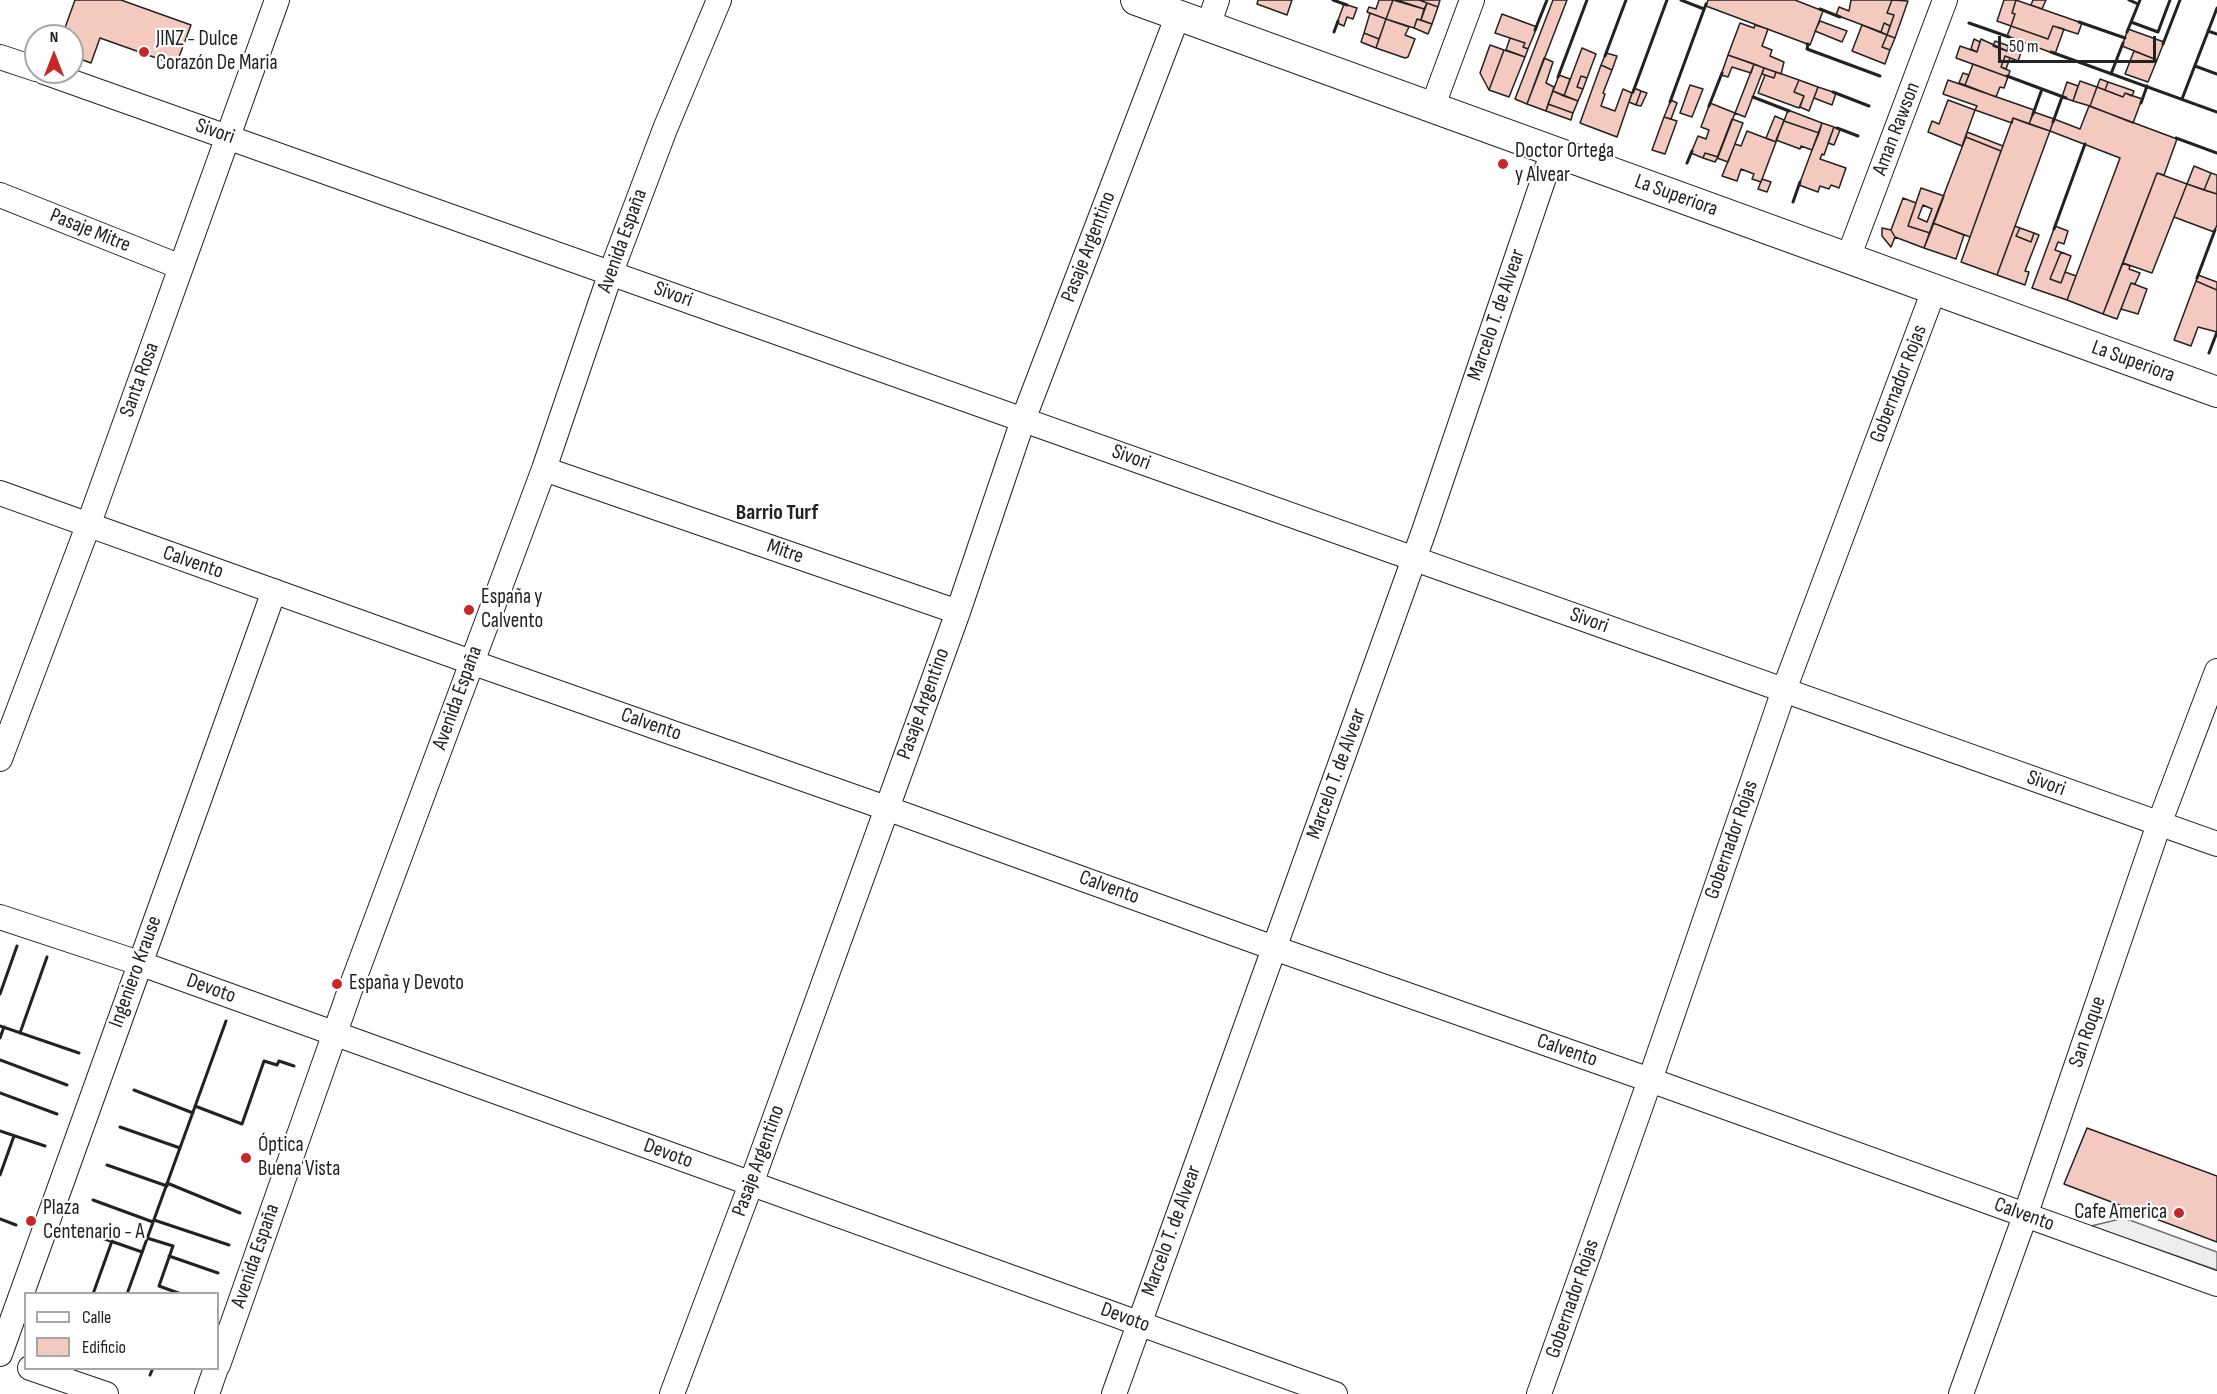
<!DOCTYPE html>
<html>
<head>
<meta charset="utf-8">
<style>
	body { margin:0 }
	#map { position:relative; width:2217px; height:1394px; overflow:hidden; background:#fff; font-family:"Sofia Sans Condensed",sans-serif }
	canvas { display:block }
	.legend { position:absolute; left:24px; top:1292px; width:195px; height:78px; box-sizing:border-box; background:#fff; border:2px solid #a7a7a7; margin:0; padding:8px 10px; list-style:none; font-size:18px; color:#222 }
	.legend li { display:flex; align-items:center; gap:12px; height:30px }
	.legend b { width:30px; border:2px solid #a7a7a7 }
	.north { position:absolute; left:24px; top:24px; width:60px; height:60px; box-sizing:border-box; background:#fff; border:2px solid #a7a7a7; border-radius:50%; rotate:0deg; font-size:16px; font-weight:700; line-height:24px; text-align:center; color:#222 }
	.north::after { content:''; display:block; margin:auto; width:21px; height:27px; background:#c62828; clip-path:polygon(50% 0,100% 100%,50% 72%,0 100%) }
	.scale { position:absolute; left:1998px; top:36px; width:158px; height:27px; box-sizing:border-box; border:3px solid #222; border-top:0; padding-left:8px; font-size:18px; line-height:21px; white-space:nowrap; color:#222; -webkit-text-stroke:4px #fff; paint-order:stroke }
</style>
</head>
<body>
<div id="map">
<canvas width="2217" height="1394"></canvas>
<ul class="legend">
<li><b style="height:8px;background:#fff"></b>Calle</li>
<li><b style="height:16px;background:#f3c9c0"></b>Edificio</li>
</ul>
<div class="north">N</div>
<div class="scale">50 m</div>
</div>
<script>
const ctx = document.querySelector('canvas').getContext('2d');
ctx.lineJoin = 'round';
function paint(path, color) {
  ctx.fillStyle = color;
  ctx.fill(path, 'evenodd');
}
function shape(rows) {
  const path = new Path2D();
  for (const r of rows) {
    path.moveTo(r[0], r[1]);
    for (let i = 2; i < r.length; i += 2) path.lineTo(r[i], r[i + 1]);
  }
  return path;
}
function strokePath(path, color, width, dash) {
  ctx.strokeStyle = color;
  ctx.lineWidth = width;
  ctx.lineCap = dash ? 'butt' : 'round';
  ctx.setLineDash(dash || []);
  ctx.stroke(path);
}
function drawText(font, color, halo, rows, align = 'center') {
  ctx.font = font + ' "Sofia Sans Condensed",sans-serif';
  ctx.lineWidth = 4.5;
  ctx.setLineDash([]);
  ctx.textBaseline = 'middle';
  ctx.strokeStyle = halo;
  ctx.fillStyle = color;
  for (const [text, x, y, turn = 0] of rows) {
    ctx.save();
    ctx.translate(x, y);
    ctx.rotate((+turn || 0) * Math.PI / 180);
    ctx.textAlign = isNaN(turn) ? turn : align;
    if (halo) ctx.strokeText(text, 0, 0);
    ctx.fillText(text, 0, 0);
    ctx.restore();
  }
}
const parking = shape([
	[2124,1218,2217,1252,2217,1270,2091,1226,2124,1218]
]);
const building = shape([
	[75,0,121,0,191,25,176,65,100,38,91,63,72,56,72,36,62,36,75,0],
	[1258,0,1292,0,1287,15,1257,4,1258,0],
	[1379,0,1393,0,1386,19,1367,12,1369,7,1376,9,1379,0],
	[1393,0,1424,9,1421,20,1417,19,1414,28,1386,19,1393,0],
	[1397,0,1419,0,1427,3,1424,9,1397,0],
	[1419,0,1440,0,1438,7,1419,0],
	[1553,0,1567,0,1527,104,1515,99,1553,0],
	[1708,0,1795,0,1823,11,1810,45,1706,6,1708,0],
	[1851,0,1892,0,1887,13,1894,15,1890,26,1884,23,1881,32,1836,15,1839,7,1849,11,1851,0],
	[1892,0,1908,1,1895,38,1887,35,1894,15,1887,13,1892,0],
	[2004,0,2016,0,2012,13,2015,14,2011,26,1997,21,2004,0],
	[2016,0,2082,23,2078,34,2053,26,2048,39,2011,26,2015,14,2012,13,2016,0],
	[2033,0,2046,0,2042,9,2031,5,2033,0],
	[1427,3,1438,7,1432,24,1421,20,1427,3],
	[1344,4,1357,8,1353,19,1347,17,1344,26,1337,23,1344,4],
	[1370,13,1386,19,1379,39,1364,33,1370,13],
	[1502,14,1537,27,1528,49,1523,47,1525,43,1495,33,1502,14],
	[1386,19,1409,27,1405,35,1415,39,1408,57,1405,58,1376,48,1386,19],
	[1417,19,1432,24,1428,34,1414,28,1417,19],
	[1820,21,1847,31,1842,42,1815,31,1820,21],
	[1740,23,1754,28,1755,25,1768,29,1762,46,1772,50,1770,56,1784,62,1781,74,1728,55,1740,23],
	[1884,23,1890,26,1887,35,1881,32,1884,23],
	[1862,25,1887,35,1882,47,1890,50,1885,64,1852,51,1862,25],
	[2011,26,2048,39,2053,26,2064,29,2055,54,2007,36,2011,26],
	[2128,29,2164,42,2157,60,2122,46,2128,29],
	[1364,33,1379,39,1376,48,1361,42,1364,33],
	[1887,35,1895,38,1890,50,1882,47,1887,35],
	[1510,38,1525,43,1523,47,1528,49,1525,57,1506,50,1510,38],
	[1974,39,1980,42,1977,52,1971,49,1974,39],
	[1981,39,2007,51,2010,42,2023,47,2018,61,2005,56,2001,67,2010,71,2008,77,1956,58,1960,46,1977,52,1981,39],
	[1995,41,2009,46,2007,51,1993,46,1995,41],
	[1490,45,1504,50,1489,90,1480,73,1490,45],
	[1582,48,1596,54,1587,78,1581,76,1577,87,1583,89,1578,101,1564,96,1582,48],
	[1504,50,1525,57,1509,97,1489,90,1504,50],
	[2134,51,2157,60,2148,82,2125,74,2134,51],
	[1606,53,1617,56,1612,70,1601,65,1606,53],
	[1728,55,1754,64,1751,73,1732,67,1728,77,1721,75,1728,55],
	[2005,56,2010,58,2006,69,2001,67,2005,56],
	[1544,58,1553,62,1546,83,1554,87,1546,111,1527,104,1544,58],
	[1754,64,1764,68,1745,117,1735,113,1754,64],
	[1973,64,2008,77,2004,88,2000,87,1996,97,1965,85,1973,64],
	[1601,65,1612,70,1603,93,1605,94,1601,106,1615,111,1623,89,1632,93,1617,137,1580,123,1601,65],
	[1764,68,1776,72,1774,78,1762,74,1764,68],
	[1776,72,1799,80,1794,92,1804,96,1799,108,1758,93,1765,75,1774,78,1776,72],
	[1963,73,1969,75,1965,85,1959,83,1963,73],
	[1559,75,1570,79,1564,96,1553,91,1559,75],
	[1581,76,1587,78,1583,89,1577,87,1581,76],
	[2100,79,2108,82,2105,90,2097,87,2100,79],
	[1799,80,1818,87,1809,111,1800,107,1804,96,1794,92,1799,80],
	[1948,80,2034,110,2029,124,2013,118,2012,123,1975,110,1977,106,1943,94,1948,80],
	[2080,81,2097,87,2090,106,2073,101,2080,81],
	[2067,82,2078,86,2073,101,2062,97,2067,82],
	[2108,82,2134,91,2132,96,2125,93,2123,97,2105,90,2108,82],
	[1690,85,1703,89,1692,117,1680,113,1690,85],
	[1818,87,1836,93,1832,105,1814,98,1818,87],
	[2097,87,2123,97,2125,93,2142,99,2133,123,2090,106,2097,87],
	[1634,88,1641,91,1636,105,1629,102,1634,88],
	[1553,91,1578,101,1573,113,1548,104,1553,91],
	[1641,91,1647,93,1641,106,1636,105,1641,91],
	[1671,100,1677,103,1671,119,1664,117,1671,100],
	[1948,100,1975,110,1962,146,1928,132,1932,121,1939,124,1948,100],
	[1710,103,1735,113,1718,157,1705,153,1703,158,1691,153,1698,136,1706,139,1709,130,1701,127,1710,103],
	[1548,104,1573,113,1571,120,1546,111,1548,104],
	[2089,106,2177,139,2164,175,2157,173,2103,314,2067,300,2120,158,2050,131,2054,119,2080,129,2089,106],
	[1788,110,1822,123,1819,133,1784,121,1788,110],
	[2034,112,2054,119,2050,131,2029,124,2034,112],
	[1775,116,1784,120,1776,142,1766,138,1775,116],
	[1664,117,1677,121,1665,154,1652,150,1664,117],
	[2013,118,2050,131,1997,275,1961,262,2013,118],
	[1732,119,1743,123,1728,162,1717,158,1732,119],
	[1784,121,1819,133,1812,150,1801,146,1800,149,1776,140,1784,121],
	[1822,123,1834,127,1824,155,1822,154,1820,159,1846,168,1839,188,1831,185,1829,189,1820,186,1818,192,1799,185,1822,123],
	[1834,127,1840,130,1834,145,1828,143,1834,127],
	[1747,131,1776,142,1761,182,1752,179,1754,174,1741,169,1737,181,1722,176,1735,144,1741,146,1747,131],
	[1967,132,2003,146,2001,151,1966,137,1967,132],
	[1966,137,2001,151,1970,237,1933,223,1966,137],
	[1705,153,1718,157,1715,162,1703,158,1705,153],
	[2194,166,2211,173,2204,190,2187,184,2194,166],
	[2157,173,2187,184,2152,273,2123,263,2157,173],
	[2211,173,2217,175,2217,194,2204,190,2211,173],
	[1762,179,1771,182,1767,192,1758,189,1762,179],
	[2187,184,2217,194,2217,225,2214,232,2174,217,2187,184],
	[1921,188,1944,196,1930,233,1908,226,1921,188],
	[1923,205,1932,209,1927,222,1918,218,1923,205],
	[1903,198,1916,203,1908,226,1930,233,1924,248,1895,237,1891,230,1903,198],
	[1933,223,1964,235,1956,259,1924,248,1933,223],
	[2015,226,2020,228,2016,236,2031,242,2034,233,2039,235,2025,271,2029,272,2025,285,1997,275,2015,226],
	[2055,226,2068,231,2064,244,2058,242,2055,250,2061,252,2050,279,2061,283,2065,272,2076,276,2067,300,2032,288,2055,226],
	[1882,228,1891,230,1895,237,1891,247,1882,236,1882,228],
	[2020,228,2034,233,2031,242,2016,236,2020,228],
	[2061,252,2071,256,2061,283,2050,279,2061,252],
	[2123,263,2130,266,2129,269,2140,273,2135,284,2131,283,2117,319,2103,314,2123,263],
	[2198,275,2217,282,2217,290,2196,281,2198,275],
	[2196,281,2217,290,2217,332,2198,327,2191,346,2174,340,2196,281],
	[2131,283,2147,289,2138,314,2121,309,2131,283],
	[2087,1128,2217,1176,2217,1242,2064,1184,2087,1128]
]);
const minor = shape([
	[1208,26,1217,0],
	[0,57,36,69],
	[44,72,2217,844],
	[1432,108,1472,0],
	[0,195,181,267],
	[1848,258,1945,0],
	[544,469,958,612],
	[0,493,471,662,886,808,1274,948,1650,1080,2217,1284],
	[0,759,88,526,277,0],
	[0,917,139,963,1335,1394],
	[0,1354,274,591],
	[218,1365,350,990,544,469,611,272,665,129,719,0],
	[30,1368,106,1394],
	[207,1394,216,1368],
	[672,1394,751,1184,958,612,1023,420,1178,15],
	[1114,1394,1424,531,1553,151],
	[1539,1394,1650,1080,1784,690,1934,290],
	[1961,1394,2025,1216,2159,824,2217,671]
]);
const major = shape([
	[1136,0,2217,392]
]);
const wall = shape([
	[1333,0,1347,5],
	[1681,0,1704,9],
	[2129,0,2138,4],
	[1820,9,1840,17],
	[2079,22,2125,38],
	[2131,22,2158,32,2170,0],
	[1969,23,2009,37],
	[1535,30,1547,0],
	[2208,31,2217,34],
	[1334,32,1338,21],
	[2127,32,2140,0],
	[1807,44,1808,44,1807,49,1880,76],
	[2163,44,2180,0],
	[2051,52,2217,112],
	[1605,56,1626,0],
	[2195,66,2217,74],
	[2111,74,2123,43],
	[2007,76,2066,98],
	[1558,77,1587,0],
	[1633,92,1667,0],
	[1833,92,1869,106],
	[1753,97,1789,111],
	[2182,99,2217,8],
	[1670,102,1706,4],
	[2141,103,2147,86],
	[1709,106,1722,73],
	[2033,114,2042,89],
	[2053,122,2062,97],
	[1837,128,1858,136],
	[2176,138,2217,153],
	[1687,163,1692,151],
	[1793,202,1800,182],
	[2054,229,2085,144],
	[2197,278,2215,230],
	[2209,353,2217,332],
	[0,994,17,946],
	[0,1026,79,1053],
	[20,1033,47,957],
	[0,1038,4,1027],
	[0,1060,67,1085],
	[134,1090,193,1113],
	[0,1093,57,1114],
	[195,1106,242,1124,264,1061,277,1065,279,1061,294,1066],
	[120,1127,180,1148],
	[0,1131,45,1146],
	[107,1165,167,1186],
	[0,1175,14,1136],
	[167,1183,240,1213],
	[93,1200,153,1222],
	[0,1219,16,1225],
	[154,1220,229,1245],
	[82,1231,142,1252],
	[147,1238,173,1246,159,1286,181,1294],
	[169,1256,218,1273],
	[93,1294,112,1241],
	[127,1294,226,1021],
	[150,1375,153,1368]
]);
const markers = [
	[144,52,6,"#c62828"],
	[1503,164,6,"#c62828"],
	[469,610,6,"#c62828"],
	[337,984,6,"#c62828"],
	[246,1158,6,"#c62828"],
	[2179,1213,6,"#c62828"],
	[31,1221,6,"#c62828"]
];
const poiNames = [
	["JINZ - Dulce",156,40],
	["Corazón De Maria",156,64],
	["Doctor Ortega",1515,152],
	["y Alvear",1515,176],
	["España y",481,598],
	["Calvento",481,622],
	["España y Devoto",349,984],
	["Óptica",258,1146],
	["Buena Vista",258,1170],
	["Plaza",43,1209],
	["Centenario - A",43,1233],
	["Cafe America",2167,1213,"right"]
];
const streetNames = [
	["Aman Rawson",1897,129,-69],
	["Sivori",215,132,19],
	["La Superiora",1676,196,20],
	["Pasaje Mitre",90,231,22],
	["Avenida España",623,241,-70],
	["Pasaje Argentino",1089,247,-69],
	["Sivori",673,295,20],
	["Marcelo T. de Alvear",1497,315,-71],
	["La Superiora",2133,362,20],
	["Santa Rosa",140,380,-70],
	["Gobernador Rojas",1899,384,-69],
	["Sivori",1131,458,20],
	["Mitre",785,552,19],
	["Calvento",193,563,19],
	["Sivori",1589,621,20],
	["Avenida España",458,698,-70],
	["Pasaje Argentino",924,704,-70],
	["Calvento",651,725,19],
	["Marcelo T. de Alvear",1337,774,-70],
	["Sivori",2046,784,20],
	["Gobernador Rojas",1732,840,-71],
	["Calvento",1109,888,20],
	["Ingeniero Krause",136,972,-70],
	["Devoto",211,989,20],
	["San Roque",2088,1032,-71],
	["Calvento",1567,1051,19],
	["Devoto",668,1154,20],
	["Pasaje Argentino",759,1161,-70],
	["Calvento",2024,1215,20],
	["Marcelo T. de Alvear",1172,1231,-70],
	["Avenida España",256,1256,-71],
	["Gobernador Rojas",1573,1299,-71],
	["Devoto",1125,1318,20]
];
const neighbourhoodNames = [
	["Barrio Turf",777,513]
];
paint(parking, '#ededed');
strokePath(parking, '#6f6f6f', 1.5);
paint(building, '#f3c9c0');
strokePath(building, '#222', 1.5);
strokePath(minor, '#222', 26);
strokePath(major, '#222', 32);
strokePath(minor, '#fff', 24);
strokePath(major, '#fff', 30);
strokePath(wall, '#222', 3);
for (const [x, y, r, color] of markers) {
  const dot = new Path2D();
  dot.arc(x, y, r, 0, 2 * Math.PI);
  ctx.fillStyle = color;
  ctx.fill(dot);
  strokePath(dot, '#fff', 2);
}
drawText('21px', '#222', '#fff', poiNames, 'left');
drawText('21px', '#222', '#fff', streetNames);
drawText('bold 22px', '#222', '#fff', neighbourhoodNames);
</script>
</body>
</html>
